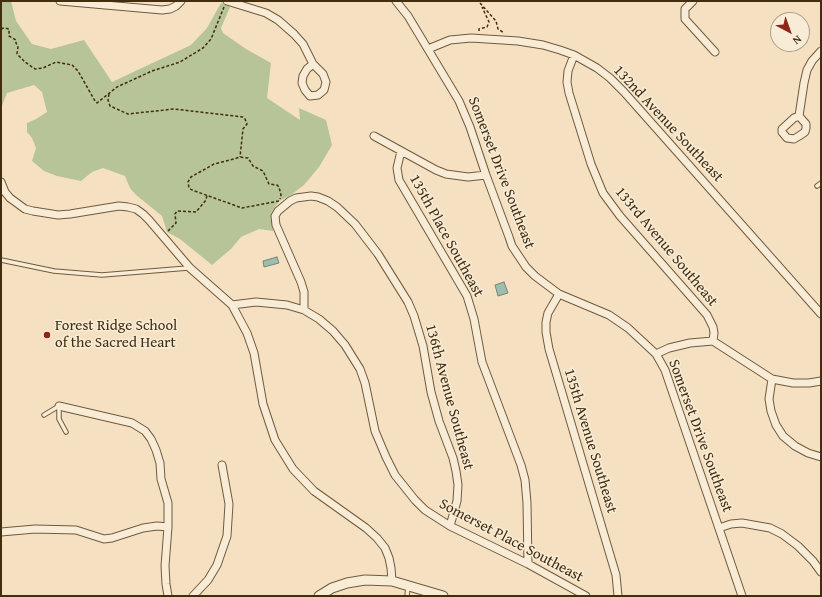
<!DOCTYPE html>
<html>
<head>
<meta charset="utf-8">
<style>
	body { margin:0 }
	#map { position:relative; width:822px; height:597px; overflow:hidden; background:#f5e1c2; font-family:"Gentium Book Plus",serif }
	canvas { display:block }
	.frame { position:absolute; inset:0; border:2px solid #432d0f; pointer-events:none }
	.north { position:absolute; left:770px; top:12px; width:40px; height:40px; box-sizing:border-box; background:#f8ecd7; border:1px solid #b0a087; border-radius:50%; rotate:139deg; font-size:11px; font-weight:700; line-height:16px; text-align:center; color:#432d0f }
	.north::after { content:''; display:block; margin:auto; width:14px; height:18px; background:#8f2418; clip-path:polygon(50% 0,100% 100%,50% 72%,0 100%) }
</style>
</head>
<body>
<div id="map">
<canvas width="822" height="597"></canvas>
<div class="frame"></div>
<div class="north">N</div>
</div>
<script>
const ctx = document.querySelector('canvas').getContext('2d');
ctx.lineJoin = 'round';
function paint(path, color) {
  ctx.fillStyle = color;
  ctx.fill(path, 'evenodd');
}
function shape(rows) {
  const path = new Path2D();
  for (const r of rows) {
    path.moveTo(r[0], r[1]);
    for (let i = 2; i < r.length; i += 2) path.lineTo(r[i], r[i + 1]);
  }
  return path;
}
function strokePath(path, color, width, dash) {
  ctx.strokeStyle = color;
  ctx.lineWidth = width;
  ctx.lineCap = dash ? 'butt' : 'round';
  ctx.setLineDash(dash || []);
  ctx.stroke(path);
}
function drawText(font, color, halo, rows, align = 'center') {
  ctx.font = font + ' "Gentium Book Plus",serif';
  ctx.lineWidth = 3;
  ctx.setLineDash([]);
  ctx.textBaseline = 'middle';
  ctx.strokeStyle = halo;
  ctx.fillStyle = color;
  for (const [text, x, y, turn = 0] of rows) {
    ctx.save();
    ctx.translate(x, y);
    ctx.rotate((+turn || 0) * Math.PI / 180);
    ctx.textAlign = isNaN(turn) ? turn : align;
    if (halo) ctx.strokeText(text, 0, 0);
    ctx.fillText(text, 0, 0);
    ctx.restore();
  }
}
const green = shape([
	[1,1,11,1,16,21,32,44,51,49,84,40,112,82,191,45,207,28,221,3,230,7,221,28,223,33,246,49,271,63,267,98,300,120,299,108,326,120,332,145,319,167,304,185,291,195,279,201,271,213,273,231,259,229,241,237,231,249,212,265,180,239,167,232,162,216,136,195,130,188,125,176,103,168,92,172,81,181,57,176,44,171,32,161,36,148,32,138,27,132,27,123,36,119,47,112,42,92,34,85,7,93,1,108]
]);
const water = shape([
	[277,257,279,263,264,267,263,261,277,257],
	[504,282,508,293,498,296,495,285,504,282]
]);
const path = shape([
	[480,3,496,21,498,29,504,33],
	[1,29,4,28,9,29,9,36,16,40,16,43,18,47,17,54,25,62,35,69,43,68,56,62,72,65,78,71,95,101,97,103,117,87,152,71,180,62,203,48,211,39,224,7],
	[479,31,479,29,487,27,489,22,482,7],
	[109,94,108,100,110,106,128,114,174,109,243,117,245,119,247,124,243,129,240,157],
	[279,201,242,208,192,190,189,188,188,182,191,177,214,164,234,159,240,157,248,158,253,166,263,171,269,184,277,185,279,187,281,195,280,199],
	[168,231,176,223,175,214,177,211,196,212,206,200,207,195]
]);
const service = shape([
	[817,186,821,183],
	[1,260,54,271,102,275,188,268],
	[59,406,59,419,66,432],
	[44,415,59,406],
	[407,596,408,587]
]);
const minor = shape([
	[60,1,162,10,170,9,176,6,181,1],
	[227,1,266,13,278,20,294,34,303,44,313,64,323,74,326,82,324,90,318,95,310,96,305,90,302,83,303,76,307,69,313,64],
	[396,1,408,16,459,101,470,127,486,175,509,237,512,246,526,267,535,276,559,294,609,315,628,328,656,354,660,361,665,370,742,596],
	[693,1,685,9,685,19,715,52],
	[428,49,450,40,471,38,518,41,543,45,560,50,574,55,597,68,610,78,624,92,821,314],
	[574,55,568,71,567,82,569,93,591,164,603,193,620,216,707,315,713,327,714,333,713,341],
	[799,116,804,83,807,70,812,61,821,51],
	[799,116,806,124,806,128,805,132,799,136,794,139,787,138,782,132,782,129,794,118,799,116],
	[374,136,436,170,446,174,468,177,486,175],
	[401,151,397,168,399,180,467,296,474,319,482,362,521,465,525,480,527,503,528,564],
	[1,182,5,192,10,198,25,209,33,211,58,215,70,214,119,206,128,207,136,209,143,214,149,220,190,268,232,305,247,333,254,353,263,404,275,440,293,469,314,491,366,528,377,538,385,548,389,558,391,568,392,581],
	[559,294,548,313,546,322,546,332,549,349,616,575,618,596],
	[232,305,256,302,287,305,304,310,319,319,333,331,345,345,360,369,365,383,375,431,386,457,395,475,415,500,425,510,450,526,528,564,586,596],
	[304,310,304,292,301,282,276,225,275,216,278,211,290,201,296,198,311,196,318,197,328,201,337,207,355,224,378,254,408,302,414,316,423,346,431,392,439,421,453,458,456,471,458,485,457,501,450,526],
	[656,354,669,348,690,343,713,341,772,379,793,383,809,383,821,381],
	[772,379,769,399,771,411,776,425,783,436,795,446,808,453,821,457],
	[59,406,132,423,145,431,151,439,156,450,160,463,161,479,168,503,168,527,165,566,166,584,168,596],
	[719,528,731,524,742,523,770,528,782,534,798,546,813,561,821,572],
	[1,532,35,529,76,530,104,539,112,538,143,528,157,526,168,527],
	[193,596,208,580,217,565,227,536,229,504,222,465]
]);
const tertiary = shape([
	[319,596,332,588,347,583,365,580,392,581,443,596]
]);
const markers = [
	[47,335,4,"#8f2418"]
];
const streetNames = [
	["132nd Avenue Southeast",668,124,47],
	["Somerset Drive Southeast",501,173,69],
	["135th Place Southeast",446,236,61],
	["133rd Avenue Southeast",666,247,50],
	["136th Avenue Southeast",449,397,75],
	["Somerset Drive Southeast",700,436,70],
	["135th Avenue Southeast",590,441,73],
	["Somerset Place Southeast",511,541,28]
];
const poiNames = [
	["Forest Ridge School",55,326],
	["of the Sacred Heart",55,343]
];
paint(green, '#b6c498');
paint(water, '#9dbeaf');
strokePath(water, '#79846f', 1);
strokePath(service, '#705a3c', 5.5);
strokePath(minor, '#705a3c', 9);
strokePath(tertiary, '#705a3c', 11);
strokePath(path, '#432d0f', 1.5, [3, 2]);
strokePath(service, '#f8ecd7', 3.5);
strokePath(minor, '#f8ecd7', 7);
strokePath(tertiary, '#f8ecd7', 9);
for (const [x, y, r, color] of markers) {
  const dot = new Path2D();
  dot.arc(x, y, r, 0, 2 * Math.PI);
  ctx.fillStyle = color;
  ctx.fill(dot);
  strokePath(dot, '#f8ecd7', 1.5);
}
drawText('15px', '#432d0f', '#f8ecd7', streetNames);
drawText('15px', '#432d0f', '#f8ecd7', poiNames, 'left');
</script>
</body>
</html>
